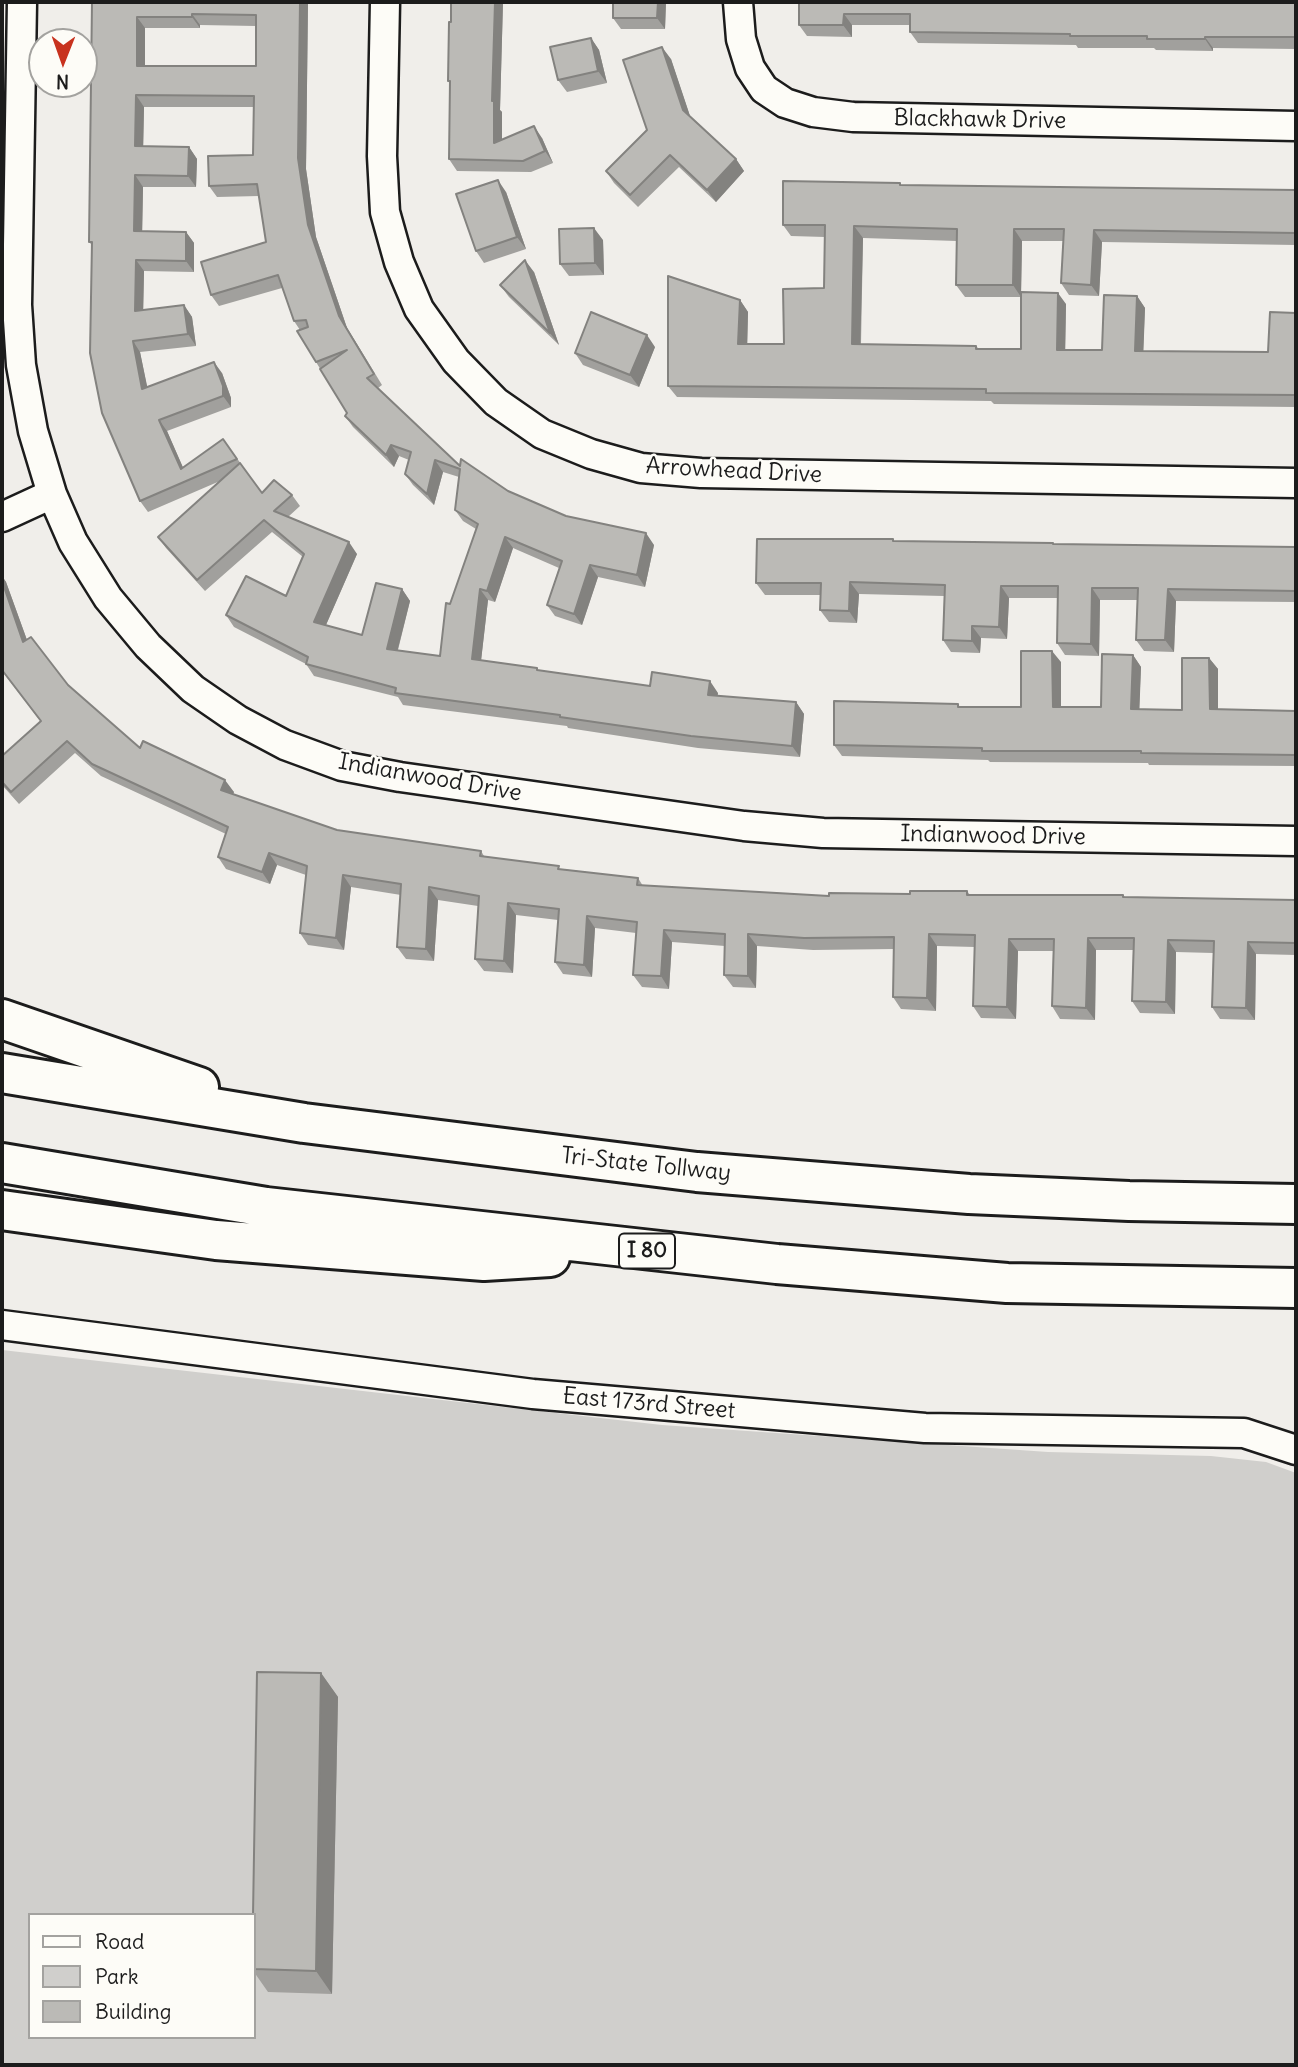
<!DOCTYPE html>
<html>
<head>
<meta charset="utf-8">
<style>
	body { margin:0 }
	#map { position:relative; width:1298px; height:2067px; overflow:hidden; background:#f0eeea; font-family:Delius,sans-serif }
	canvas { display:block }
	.frame { position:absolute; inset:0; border:4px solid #1c1c1c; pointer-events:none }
	.legend { position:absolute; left:28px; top:1913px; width:228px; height:126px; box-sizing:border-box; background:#fdfcf7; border:2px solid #a3a29f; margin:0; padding:9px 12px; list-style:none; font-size:21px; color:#1c1c1c }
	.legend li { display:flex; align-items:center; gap:14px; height:35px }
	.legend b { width:35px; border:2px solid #a3a29f }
	.north { position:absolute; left:28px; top:28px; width:70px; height:70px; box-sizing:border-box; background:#fdfcf7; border:2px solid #a3a29f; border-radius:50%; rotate:181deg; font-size:19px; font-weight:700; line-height:28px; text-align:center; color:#1c1c1c }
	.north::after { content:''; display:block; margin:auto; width:24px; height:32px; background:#c8321e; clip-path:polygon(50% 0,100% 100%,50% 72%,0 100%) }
</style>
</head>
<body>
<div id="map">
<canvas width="1298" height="2067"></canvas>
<div class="frame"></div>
<ul class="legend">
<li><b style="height:9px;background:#fdfcf7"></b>Road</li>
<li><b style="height:19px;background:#d0cfcc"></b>Park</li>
<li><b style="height:19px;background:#bbbab6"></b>Building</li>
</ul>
<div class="north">N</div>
</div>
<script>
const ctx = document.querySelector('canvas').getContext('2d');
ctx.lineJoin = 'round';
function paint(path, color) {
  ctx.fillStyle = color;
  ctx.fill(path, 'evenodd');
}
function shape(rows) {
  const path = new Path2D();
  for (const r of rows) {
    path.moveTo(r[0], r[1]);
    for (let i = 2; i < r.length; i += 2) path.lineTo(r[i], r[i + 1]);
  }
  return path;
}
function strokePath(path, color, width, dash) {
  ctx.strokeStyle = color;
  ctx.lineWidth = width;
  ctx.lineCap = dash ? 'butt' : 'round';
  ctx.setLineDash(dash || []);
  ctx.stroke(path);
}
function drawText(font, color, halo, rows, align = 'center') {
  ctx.font = font + ' Delius,sans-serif';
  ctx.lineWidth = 5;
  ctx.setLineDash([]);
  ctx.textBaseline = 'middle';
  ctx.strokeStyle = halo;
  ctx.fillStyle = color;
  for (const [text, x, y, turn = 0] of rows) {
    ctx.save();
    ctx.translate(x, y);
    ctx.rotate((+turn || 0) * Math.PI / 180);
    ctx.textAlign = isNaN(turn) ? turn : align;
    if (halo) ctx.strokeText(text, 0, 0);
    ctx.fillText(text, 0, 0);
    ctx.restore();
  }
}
const green = shape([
	[2,1350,662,1425,1048,1452,1211,1456,1266,1462,1296,1473,1296,2065,2,2065],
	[30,1915,254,1915,254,2037,30,2037]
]);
const minor = shape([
	[22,2,17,305,21,365,33,431,52,494,73,542,108,598,148,646,193,689,238,720,285,745,342,766,400,777,744,826,823,833,1296,841],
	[385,2,382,156,385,212,399,262,419,309,456,361,496,402,542,434,591,454,641,468,701,473,1296,483],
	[738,2,741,39,750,68,764,89,785,103,813,112,853,117,1296,126],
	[2,517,52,494],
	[2,1325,533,1394,925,1428,1244,1433,1296,1450]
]);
const highway = shape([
	[2,1019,199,1087],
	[2,1073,304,1123,697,1172,969,1194,1129,1201,1296,1204],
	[2,1163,266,1207,777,1264,1007,1283,1296,1288],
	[2,1210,216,1240,484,1261,550,1257]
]);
const wall = shape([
	[92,2,308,2,306,169,316,237,347,328,382,385,378,388,460,466,508,491,566,516,654,545,645,587,598,577,582,625,555,616,547,605,559,568,513,548,495,602,488,600,481,660,537,668,539,671,650,686,718,693,717,696,796,702,804,714,800,757,698,748,568,728,567,726,403,705,398,697,314,676,306,664,234,627,226,615,286,596,303,557,272,532,205,591,166,548,158,537,220,481,148,512,140,501,92,245,89,242],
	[200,25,256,26,256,66,145,66,145,28,200,28],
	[144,107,254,107,253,155,209,186,217,197,259,196,266,242,211,295,219,306,282,288,294,321,300,330,316,362,347,413,345,416,353,427,394,467,399,456,409,460,405,474,413,485,434,505,443,472,459,477,455,510,463,521,476,529,450,604,440,656,398,650,410,601,402,589,362,635,326,625,357,554,288,517,300,506,292,495,262,493,223,439,183,468,167,431,231,407,231,398,222,373,147,387,140,352,196,346,192,317,184,305,143,310,144,271,194,272,194,243,186,232,142,231,143,187,196,187,197,159,189,147,143,146],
	[451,2,503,2,500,110,502,112,502,140,542,138,553,163,531,172,457,171,449,159,450,84,448,81],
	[613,2,666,2,665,29,621,29,613,18],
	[799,2,1296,2,1296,49,1213,48,1213,51,1156,50,1154,48,1078,48,1076,45,918,43,910,32,910,25,852,25,852,37,807,36,799,25],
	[591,38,599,50,607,83,567,92,558,80],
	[671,59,690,116,736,159,744,171,716,202,679,167,638,207,614,183,606,171,647,130],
	[900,183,901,185,1296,190,1296,245,1102,242,1099,296,1069,295,1061,283,1063,241,1022,241,1021,292,1066,304,1065,350,1102,350,1137,296,1145,308,1143,351,1268,352,1296,313,1296,407,994,404,991,401,677,397,668,386,740,300,748,312,747,344,784,344,824,288,825,237,791,236,783,225],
	[863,238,957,241,956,285,965,297,1021,297,1021,349,979,349,976,346,861,344],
	[506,192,526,249,484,263,476,251],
	[603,240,604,275,569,276,560,264],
	[534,272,559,345,509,297,500,285],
	[655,347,639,387,583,365,575,353],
	[894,542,1296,547,1296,602,1176,601,1174,652,1144,651,1136,640,1137,600,1100,600,1099,656,1065,655,1057,643,1058,598,1009,598,1007,639,981,638,980,653,951,652,943,640,944,596,859,594,857,623,829,622,820,610,821,595,765,595,756,583],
	[2,576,6,582,27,640,68,685,140,748,234,792,233,794,337,830,481,851,484,856,561,869,638,878,643,886,829,896,967,891,970,895,1123,895,1125,897,1296,900,1296,955,1256,954,1255,1020,1220,1019,1212,1007,1213,953,1176,952,1175,1014,1140,1013,1132,1001,1133,950,1096,950,1095,1020,1060,1019,1052,1006,1053,951,1018,951,1016,1019,981,1018,973,1006,975,947,937,946,936,1011,901,1009,893,997,894,949,813,950,757,946,756,988,733,987,724,975,725,946,672,942,669,989,642,987,633,975,636,933,595,928,592,977,563,974,555,962,558,920,516,915,513,973,484,971,475,959,478,906,438,900,434,961,406,959,397,947,401,895,351,887,344,950,308,945,300,933,306,875,277,865,270,884,226,869,218,857,226,834,101,776,75,753,19,804,2,785,2,756,41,722,2,671],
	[1133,655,1141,667,1139,709,1182,710,1209,658,1218,669,1218,710,1296,711,1296,766,1149,765,1148,763,990,762,988,760,842,756,834,745,958,704,960,707,1021,707,1061,662,1061,707,1101,707],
	[321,1673,338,1697,332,1994,268,1992,254,1972,254,1915]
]);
const shadedWall = shape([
	[300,2,308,2,306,169,316,237,347,328,382,385,339,316,308,225,298,158],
	[495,2,503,2,500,110,502,112,502,155,494,143,492,101],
	[658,2,666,2,665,29,657,18],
	[192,14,200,25,200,28,192,17],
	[844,14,852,25,852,37,843,25],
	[137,17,145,28,145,78,137,66],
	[1205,37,1213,48,1213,51,1205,39],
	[591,38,599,50,607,83,598,71],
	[662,47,671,59,692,122,683,110],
	[136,95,144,107,143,158,135,146],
	[534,126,542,138,553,163,545,151],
	[189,147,197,159,196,187,188,176],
	[736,159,744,171,716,202,707,190],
	[135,175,143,187,142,242,134,231],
	[498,180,506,192,526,249,517,237],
	[854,226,863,238,860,356,852,344],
	[594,228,603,240,604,275,595,263],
	[1014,229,1022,241,1021,297,1013,285],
	[1094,230,1102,242,1099,296,1091,285],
	[186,232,194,243,194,272,186,261],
	[136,260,144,271,143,322,135,311],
	[525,260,534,272,559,345,550,333],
	[1058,293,1066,304,1065,362,1057,350],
	[1137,296,1145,308,1143,363,1135,351],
	[740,300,748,312,747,356,738,344],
	[184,305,192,317,196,346,188,334],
	[647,335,655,347,639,387,630,375],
	[133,341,140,352,150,400,142,389],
	[214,362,222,373,231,398,231,407,223,396],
	[159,420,167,431,189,481,181,469],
	[391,445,399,456,394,467,386,455],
	[435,460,443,472,434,505,427,494],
	[646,533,654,545,645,587,637,575],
	[505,537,513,548,495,602,487,591],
	[349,542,357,554,322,634,314,622],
	[590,565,598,577,582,625,574,614],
	[2,576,6,582,32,654,23,642,2,581],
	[850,582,859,594,857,623,849,611],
	[1001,586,1009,598,1007,639,999,627],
	[1092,588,1100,600,1099,656,1091,644],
	[402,589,410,601,395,660,387,649],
	[480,589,488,600,480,670,472,659],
	[1168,589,1176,601,1174,652,1165,640],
	[972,626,981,638,980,653,972,641],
	[1052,651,1061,662,1061,718,1053,707],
	[1133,655,1141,667,1139,721,1131,709],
	[1209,658,1218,669,1218,721,1210,709],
	[710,681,718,693,716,706,708,695],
	[796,702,804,714,800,757,792,746],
	[225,780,234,792,229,802,221,790],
	[269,853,277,865,270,884,262,872],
	[343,875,351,887,344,950,336,938],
	[429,887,438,900,434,961,426,949],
	[508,903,516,915,513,973,504,961],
	[587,916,595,928,592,977,584,965],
	[664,930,672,942,669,989,661,976],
	[748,934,757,946,756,988,748,976],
	[929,934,937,946,936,1011,927,998],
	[1088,938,1096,950,1095,1020,1086,1008],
	[1009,939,1018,951,1016,1019,1007,1007],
	[1168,940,1176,952,1175,1014,1166,1002],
	[1248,942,1256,954,1255,1020,1246,1008],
	[321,1673,338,1697,332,1994,316,1971]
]);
const building = shape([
	[92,2,300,2,298,158,308,225,339,316,374,374,367,378,460,466,461,459,508,491,566,516,646,533,637,575,590,565,574,614,547,605,562,561,505,537,487,591,480,589,472,659,537,668,537,670,650,686,652,672,710,681,708,695,796,702,792,746,691,736,560,717,560,715,395,693,396,688,306,664,308,657,226,615,246,576,286,596,304,554,264,520,197,580,158,537,240,463,262,493,274,480,292,495,274,511,349,542,314,622,362,635,376,583,402,589,387,649,440,656,446,603,450,604,478,524,455,510,460,469,435,460,427,494,405,474,411,452,391,445,386,455,345,416,347,413,320,369,347,350,316,362,297,331,308,327,306,320,294,321,278,275,211,295,201,262,266,242,257,184,209,186,208,156,253,155,254,96,136,95,135,146,189,147,188,176,135,175,134,231,186,232,186,261,136,260,135,311,184,305,188,334,133,341,142,389,214,362,223,386,223,396,159,420,181,469,223,439,237,459,140,501,102,413,90,353,92,242,89,242,92,2],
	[192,14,256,15,256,66,137,66,137,17,192,17,192,14],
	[451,2,495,2,492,101,494,101,494,143,534,126,545,151,523,161,449,159,450,81,448,81,449,22,451,22,451,2],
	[613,2,658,2,657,18,613,18,613,2],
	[799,2,1296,2,1296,37,1205,37,1205,39,1147,39,1147,36,1070,36,1070,34,910,32,910,14,844,14,843,25,799,25,799,2],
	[591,38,598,71,558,80,550,47,591,38],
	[662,47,683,110,736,159,707,190,670,155,630,195,606,171,647,130,623,60,662,47],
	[498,180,517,237,476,251,456,194,498,180],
	[783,181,900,183,900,185,1296,190,1296,233,1094,230,1091,285,1061,283,1064,229,1014,229,1013,285,956,285,957,229,854,226,852,344,976,346,976,349,1021,349,1021,292,1058,293,1057,350,1102,350,1104,295,1137,296,1135,351,1268,352,1270,312,1296,313,1296,395,986,393,986,389,668,386,668,276,740,300,738,344,784,344,783,289,824,288,825,225,783,225,783,181],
	[594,228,595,263,560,264,559,229,594,228],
	[525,260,550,333,500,285,525,260],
	[591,312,647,335,630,375,575,353,591,312],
	[757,539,893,539,893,541,1053,543,1053,544,1296,547,1296,591,1168,589,1165,640,1136,640,1138,588,1092,588,1091,644,1057,643,1058,586,1001,586,999,627,972,626,972,641,943,640,945,585,850,582,849,611,820,610,821,583,756,583,757,539],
	[2,581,23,642,31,637,68,685,140,748,143,741,225,780,221,790,337,830,481,851,480,856,559,866,558,869,638,878,637,885,829,896,829,893,910,894,910,891,967,891,967,895,1123,895,1123,897,1296,900,1296,943,1248,942,1246,1008,1212,1007,1214,941,1168,940,1166,1002,1132,1001,1134,938,1088,938,1086,1008,1052,1006,1054,939,1009,939,1007,1007,973,1006,975,935,929,934,927,998,893,997,894,937,804,938,748,934,748,976,724,975,725,934,664,930,661,976,633,975,637,922,587,916,584,965,555,962,559,909,508,903,504,961,475,959,479,896,429,887,426,949,397,947,401,884,343,875,336,938,300,933,307,866,269,853,262,872,218,857,228,827,92,764,67,741,11,792,2,782,2,756,41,721,2,670,2,581],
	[1021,651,1052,651,1053,707,1101,707,1102,654,1133,655,1131,709,1182,710,1182,658,1209,658,1210,709,1296,711,1296,755,1141,753,1141,751,982,751,982,748,834,745,834,701,958,704,958,707,1021,707,1021,651],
	[257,1672,321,1673,316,1971,254,1969,254,1915,253,1915,257,1672]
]);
const shields = [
	[647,1251,56]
];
const shieldNames = [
	["I 80",647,1251]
];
const streetNames = [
	["Blackhawk Drive",980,120,1],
	["Arrowhead Drive",734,471,3],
	["Indianwood Drive",430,778,10],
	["Indianwood Drive",993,836,1],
	["Tri-State Tollway",646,1165,6],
	["East 173rd Street",649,1404,5]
];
paint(green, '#d0cfcc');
strokePath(minor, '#1c1c1c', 33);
strokePath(highway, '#1c1c1c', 44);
strokePath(minor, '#fdfcf7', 28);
strokePath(highway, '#fdfcf7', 38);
paint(wall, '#a1a09d');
paint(shadedWall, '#83827f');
paint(building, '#bbbab6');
strokePath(building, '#83827f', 2);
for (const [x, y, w] of shields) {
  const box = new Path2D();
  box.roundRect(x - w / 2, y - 17.5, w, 35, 5);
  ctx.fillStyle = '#fdfcf7';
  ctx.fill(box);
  strokePath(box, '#1c1c1c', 2);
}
drawText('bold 21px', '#1c1c1c', null, shieldNames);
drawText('23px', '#1c1c1c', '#fdfcf7', streetNames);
</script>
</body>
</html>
